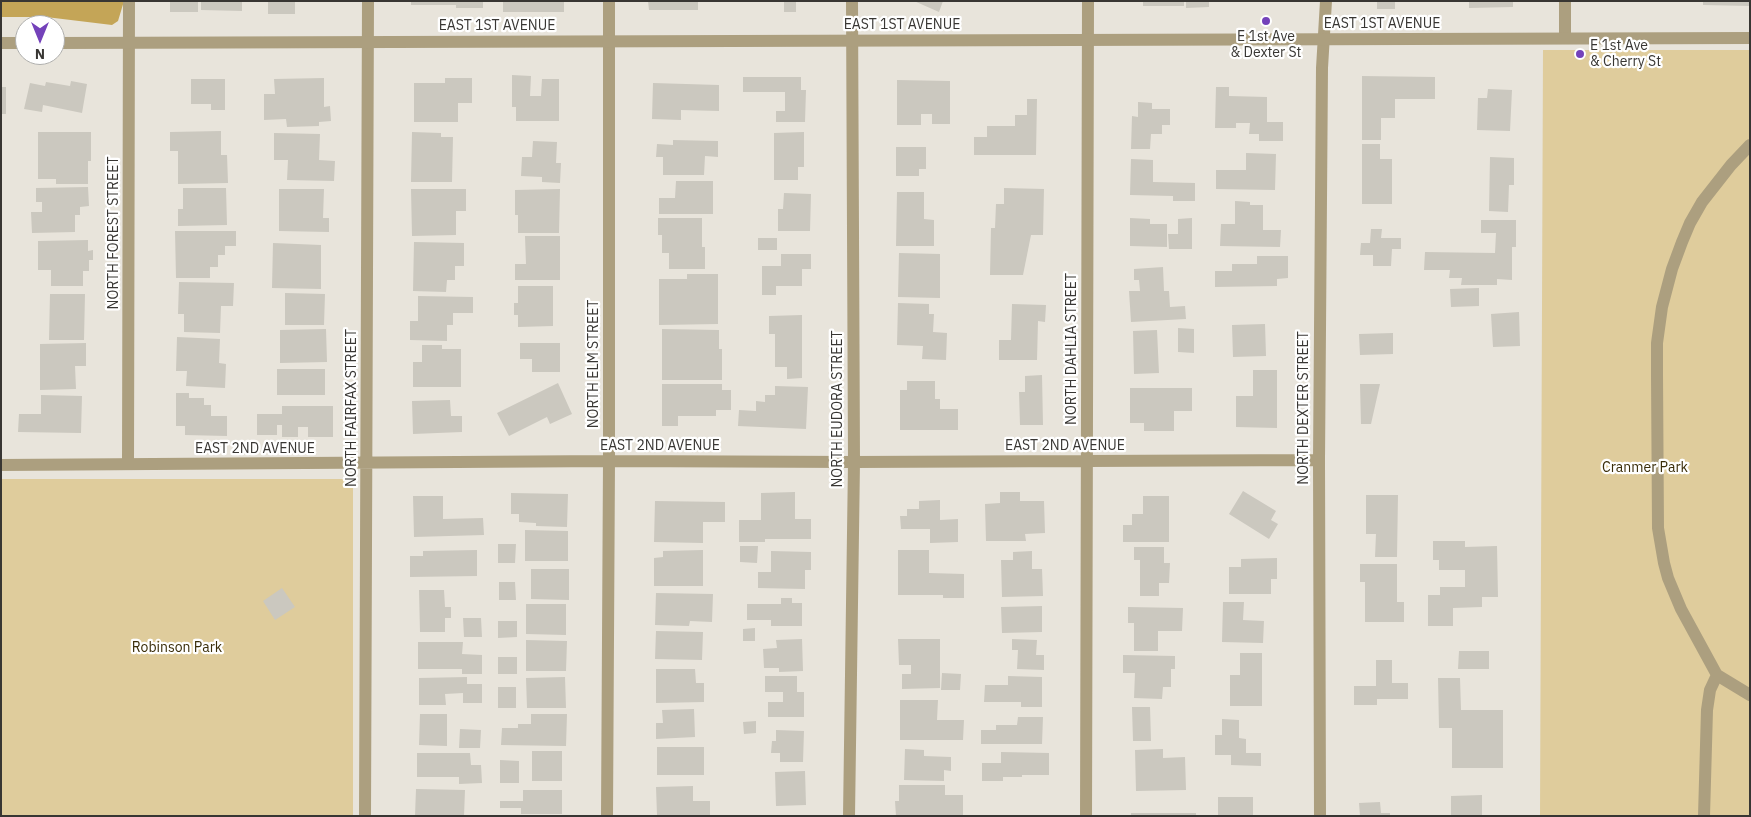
<!DOCTYPE html>
<html>
<head>
<meta charset="utf-8">
<style>
	body { margin:0 }
	#map { position:relative; width:1751px; height:817px; overflow:hidden; background:#e8e4db; font-family:"IBM Plex Sans",sans-serif }
	canvas { display:block }
	.frame { position:absolute; inset:0; border:2px solid #383633; pointer-events:none }
	.north { position:absolute; left:15px; top:15px; width:50px; height:50px; box-sizing:border-box; background:#fff; border:1px solid #afafad; border-radius:50%; rotate:180deg; font-size:14px; font-weight:700; line-height:20px; text-align:center; color:#383633 }
	.north::after { content:''; display:block; margin:auto; width:18px; height:22px; background:#7442ba; clip-path:polygon(50% 0,100% 100%,50% 72%,0 100%) }
</style>
</head>
<body>
<div id="map">
<canvas width="1751" height="817"></canvas>
<div class="frame"></div>
<div class="north">N</div>
</div>
<script>
const ctx = document.querySelector('canvas').getContext('2d');
ctx.lineJoin = 'round';
function paint(path, color) {
  ctx.fillStyle = color;
  ctx.fill(path, 'evenodd');
}
function shape(rows) {
  const path = new Path2D();
  for (const r of rows) {
    path.moveTo(r[0], r[1]);
    for (let i = 2; i < r.length; i += 2) path.lineTo(r[i], r[i + 1]);
  }
  return path;
}
function strokePath(path, color, width, dash) {
  ctx.strokeStyle = color;
  ctx.lineWidth = width;
  ctx.lineCap = dash ? 'butt' : 'round';
  ctx.setLineDash(dash || []);
  ctx.stroke(path);
}
function drawText(font, color, halo, rows, align = 'center') {
  ctx.font = font + ' "IBM Plex Sans",sans-serif';
  ctx.lineWidth = 4.5;
  ctx.setLineDash([]);
  ctx.textBaseline = 'middle';
  ctx.strokeStyle = halo;
  ctx.fillStyle = color;
  for (const [text, x, y, turn = 0] of rows) {
    ctx.save();
    ctx.translate(x, y);
    ctx.rotate((+turn || 0) * Math.PI / 180);
    ctx.textAlign = isNaN(turn) ? turn : align;
    if (halo) ctx.strokeText(text, 0, 0);
    ctx.fillText(text, 0, 0);
    ctx.restore();
  }
}
const green = shape([
	[1543,50,1750,50,1750,816,1540,816],
	[1,479,343,479,353,488,353,816,1,816]
]);
const forest = shape([
	[1,1,124,1,118,21,112,25,46,17,1,17]
]);
const building = shape([
	[170,1,198,1,198,12,170,12],
	[201,1,242,1,242,11,201,10],
	[268,1,295,1,295,14,268,14],
	[411,1,483,1,483,8,456,8,456,5,411,5],
	[503,1,564,1,564,12,503,12],
	[648,1,698,1,698,10,649,10],
	[784,1,796,1,796,12,784,12],
	[914,1,943,1,939,12],
	[1143,1,1184,1,1184,6,1143,6],
	[1186,1,1209,1,1209,7,1186,8],
	[1377,1,1395,1,1395,9,1377,9],
	[1469,1,1513,1,1513,7,1469,8],
	[1703,1,1750,1,1750,6,1703,5],
	[512,75,531,76,530,96,541,96,542,79,559,79,559,121,516,121,516,107,512,107],
	[1362,76,1435,77,1435,99,1395,99,1395,118,1381,118,1381,140,1362,140],
	[743,77,801,77,801,90,806,90,805,122,776,122,776,111,785,111,785,92,743,92],
	[324,78,324,107,330,106,331,121,319,122,319,126,287,127,286,119,264,120,264,94,275,94,274,79],
	[445,78,472,78,472,103,458,103,458,122,414,122,414,83,445,83],
	[191,79,225,79,225,110,211,110,211,104,191,104],
	[897,80,950,81,950,124,932,124,932,114,921,114,921,125,897,125],
	[71,81,87,84,82,113,43,105,42,112,24,109,30,83,45,86,46,82,70,86],
	[653,83,719,85,719,111,681,110,681,120,652,119],
	[1,87,6,87,6,114,1,114],
	[1216,87,1229,87,1229,96,1267,97,1267,122,1283,122,1283,141,1259,141,1259,134,1249,134,1250,123,1236,123,1236,128,1215,128],
	[1488,89,1512,90,1510,131,1477,130,1478,98,1487,98],
	[1027,99,1037,99,1036,155,974,155,974,137,987,137,987,126,1015,126,1015,115,1027,115],
	[1138,102,1152,103,1152,109,1170,109,1170,125,1162,125,1162,134,1151,134,1150,149,1131,149,1132,116,1138,117],
	[221,131,221,155,227,155,228,183,178,184,178,151,170,151,170,132],
	[38,132,91,132,91,161,88,161,88,184,56,184,56,179,38,179],
	[412,132,441,133,441,137,453,137,452,182,411,182],
	[804,132,804,167,798,167,798,180,774,180,774,133],
	[274,133,320,134,319,160,335,161,334,181,287,180,288,160,274,160],
	[673,140,718,141,718,157,705,156,704,175,663,175,663,157,656,157,657,144,673,145],
	[533,141,557,142,556,163,561,163,560,183,542,182,542,177,521,176,522,157,532,157],
	[1362,144,1380,144,1380,159,1392,159,1392,204,1362,204],
	[896,147,926,147,926,169,919,169,919,176,896,176],
	[1246,153,1276,154,1275,190,1216,189,1216,170,1246,170],
	[1490,157,1514,158,1514,185,1509,185,1508,212,1489,211],
	[1131,159,1153,160,1153,182,1195,183,1195,201,1173,201,1173,196,1130,195],
	[676,181,713,181,713,214,659,214,659,198,675,198],
	[88,187,89,206,80,207,80,215,75,215,75,232,32,233,31,212,42,212,42,202,36,202,36,188],
	[183,188,226,188,227,225,178,226,178,209,183,209],
	[1004,188,1044,189,1043,235,1031,235,1023,275,990,275,991,228,995,228,996,204,1004,204],
	[279,189,324,189,323,218,329,218,329,232,279,231],
	[411,189,466,189,466,211,456,211,456,235,412,236],
	[560,189,559,233,518,233,518,215,515,215,515,190],
	[897,192,924,192,924,219,934,220,934,246,896,246],
	[784,193,811,194,810,231,778,231,778,209,783,209],
	[1235,201,1250,202,1250,205,1263,205,1263,230,1281,230,1280,247,1220,246,1221,224,1235,224],
	[658,218,702,218,702,247,705,247,705,269,669,269,669,253,662,253,662,235,658,235],
	[1130,218,1150,219,1150,224,1167,224,1167,247,1130,246],
	[1192,218,1192,249,1169,249,1168,234,1178,234,1178,219],
	[1481,220,1516,220,1516,247,1512,247,1512,280,1497,279,1497,285,1461,285,1462,278,1449,278,1450,270,1424,270,1425,252,1495,253,1496,233,1481,233],
	[1371,229,1382,229,1381,238,1401,238,1401,249,1392,249,1391,266,1373,266,1373,255,1360,255,1361,243,1370,243],
	[175,231,236,231,236,246,225,246,225,255,218,255,218,267,210,267,210,278,176,278],
	[525,236,560,236,560,280,515,280,515,264,526,264],
	[758,238,777,238,777,250,758,250],
	[88,240,88,251,93,250,93,260,89,260,89,271,83,271,83,286,51,286,51,270,38,270,38,241],
	[414,242,464,243,464,266,455,266,455,280,447,280,446,292,413,291],
	[273,243,321,245,321,289,272,288],
	[899,253,940,254,940,298,898,297],
	[781,254,811,254,811,269,802,269,802,286,776,286,776,295,762,295,762,266,781,266],
	[1257,256,1288,256,1288,278,1277,279,1277,286,1215,287,1215,271,1232,271,1232,264,1257,264],
	[1163,267,1164,291,1169,291,1170,307,1185,306,1186,319,1131,322,1129,291,1140,291,1139,280,1134,280,1134,269],
	[687,274,718,274,718,324,659,325,659,279,687,279],
	[179,282,234,283,233,306,221,306,220,333,184,332,184,314,178,314],
	[518,286,553,286,553,326,518,327,518,315,514,315,514,303,518,303],
	[1479,288,1479,306,1451,307,1450,289],
	[285,293,325,294,324,325,285,325],
	[50,294,85,294,84,340,49,340],
	[418,296,473,297,473,313,453,313,453,325,447,325,447,341,410,340,410,321,418,321],
	[898,303,929,304,929,314,934,314,933,332,947,333,946,360,922,359,923,346,897,345],
	[1012,304,1046,305,1045,322,1038,321,1037,360,999,360,999,340,1011,340],
	[1519,312,1520,346,1493,347,1491,314],
	[802,315,802,378,787,379,787,367,775,367,775,334,769,334,769,316],
	[1265,324,1266,356,1233,357,1232,325],
	[1178,328,1194,329,1194,353,1178,352],
	[326,329,327,362,280,363,280,330],
	[662,329,719,330,719,349,722,349,722,380,662,380],
	[1157,330,1159,373,1134,374,1133,331],
	[1393,333,1393,354,1360,355,1359,334],
	[177,337,220,339,219,363,226,364,225,388,186,386,187,371,176,371],
	[86,343,86,366,75,366,76,389,40,390,40,344],
	[520,343,560,343,560,372,532,372,532,359,520,359],
	[422,345,442,345,442,349,461,349,461,387,413,387,413,362,422,362],
	[277,369,325,369,325,395,277,395],
	[1253,370,1277,370,1277,428,1236,427,1236,396,1253,396],
	[1042,375,1043,425,1020,425,1019,392,1025,392,1025,376],
	[907,381,935,381,935,399,940,399,940,409,958,409,958,430,900,430,900,390,907,390],
	[558,383,572,414,550,424,547,417,509,436,497,413],
	[662,384,722,384,722,390,731,390,731,410,716,410,716,416,678,416,678,426,662,426],
	[1360,384,1380,384,1371,424,1361,424],
	[775,386,808,387,806,429,738,426,739,410,756,411,756,401,765,402,765,395,775,395],
	[1130,388,1192,388,1192,411,1174,411,1174,431,1144,431,1144,423,1130,423],
	[176,393,189,393,189,398,204,398,204,405,211,405,211,416,227,416,227,436,185,435,185,426,176,426],
	[41,395,82,396,81,433,18,432,19,414,41,414],
	[450,400,451,416,462,416,462,432,413,434,412,401],
	[282,406,333,406,333,437,308,437,308,427,298,427,298,437,282,437,282,425,277,425,277,435,257,435,257,414,282,414],
	[1243,491,1276,511,1271,520,1278,524,1269,539,1229,514],
	[795,492,795,519,811,519,811,539,765,539,765,542,739,542,739,520,761,520,761,493],
	[1000,492,1020,492,1020,501,1044,501,1045,533,1025,534,1026,541,986,541,985,504,1000,503],
	[511,493,568,494,567,527,536,526,536,523,519,522,519,514,511,514],
	[1366,495,1398,495,1397,557,1375,557,1376,534,1366,534],
	[413,496,443,496,443,519,483,518,484,535,414,537],
	[1143,496,1169,496,1169,542,1123,542,1123,525,1132,525,1132,514,1143,514],
	[940,500,940,520,958,519,958,542,930,543,930,529,901,529,900,516,907,516,907,509,919,509,919,501],
	[655,501,725,502,725,522,703,522,703,543,654,542],
	[525,530,568,531,568,561,525,561],
	[1433,541,1465,541,1465,547,1497,546,1498,597,1482,597,1482,607,1453,608,1453,626,1428,626,1428,595,1440,595,1440,587,1465,587,1465,570,1439,570,1439,560,1433,560],
	[498,544,516,544,515,563,498,563],
	[740,546,758,546,757,563,740,562],
	[1134,547,1164,547,1164,563,1170,563,1169,583,1159,583,1159,596,1140,596,1140,560,1134,560],
	[477,550,477,576,410,577,410,556,423,556,423,551],
	[703,550,703,586,654,586,654,558,663,557,663,551],
	[898,550,929,550,929,573,964,574,964,598,943,598,943,595,898,595],
	[771,551,811,552,811,570,805,570,805,589,758,588,758,572,771,572],
	[1032,551,1032,569,1042,569,1043,596,1002,597,1001,560,1013,560,1013,552],
	[1277,558,1277,579,1271,579,1271,594,1229,594,1229,567,1241,567,1241,559],
	[1360,564,1397,564,1397,602,1404,602,1404,622,1365,622,1365,582,1360,582],
	[531,569,569,569,569,600,531,599],
	[499,582,515,582,516,600,499,600],
	[282,588,295,607,275,620,263,601],
	[419,590,444,590,445,607,451,607,451,618,445,618,445,632,420,632],
	[656,593,713,594,712,622,690,621,689,626,655,625],
	[781,598,792,598,792,603,802,603,802,626,771,626,771,620,747,620,747,604,781,604],
	[1223,602,1244,602,1243,620,1264,621,1263,643,1222,642],
	[526,604,566,604,566,635,526,634],
	[1042,606,1042,632,1002,633,1001,607],
	[1128,607,1183,608,1182,631,1158,631,1158,651,1134,651,1134,623,1128,623],
	[463,618,481,618,482,637,464,637],
	[498,621,517,621,517,637,498,638],
	[755,628,755,641,743,641,743,629],
	[656,631,703,632,702,660,655,659],
	[802,639,803,671,779,672,779,668,764,668,763,649,777,648,776,640],
	[898,639,940,639,940,688,902,689,902,674,911,674,911,665,899,665],
	[1012,639,1037,640,1036,655,1044,655,1044,670,1017,669,1018,650,1012,650],
	[526,640,567,641,566,671,526,671],
	[418,642,463,642,462,654,482,655,482,674,462,674,462,669,418,669],
	[1459,651,1489,651,1489,669,1458,669],
	[1240,653,1262,653,1262,706,1230,706,1230,675,1240,675],
	[1123,655,1175,656,1175,669,1171,669,1171,687,1163,687,1162,699,1134,698,1135,673,1123,673],
	[498,657,517,657,517,674,498,674],
	[1376,660,1392,660,1392,683,1408,683,1408,699,1377,699,1377,705,1354,705,1354,686,1376,686],
	[656,669,695,669,696,683,704,683,704,702,656,703],
	[942,673,961,674,960,690,941,690],
	[765,676,797,676,797,692,804,692,804,717,768,717,768,702,783,702,783,692,765,692],
	[1008,676,1042,677,1042,707,1021,707,1021,702,984,702,985,685,1008,685],
	[467,677,467,684,482,684,482,703,463,703,463,693,445,694,446,705,419,705,419,678],
	[565,677,566,708,527,708,526,678],
	[1438,678,1460,678,1461,710,1503,710,1503,768,1452,768,1452,728,1439,728],
	[498,687,516,687,516,708,498,708],
	[900,700,938,700,937,720,964,720,963,740,900,740],
	[1132,707,1150,707,1151,741,1133,741],
	[694,709,695,737,656,739,656,723,663,723,662,710],
	[420,714,447,714,447,746,419,745],
	[531,714,567,714,566,746,501,745,502,728,518,728,518,724,531,724],
	[1018,717,1043,717,1042,744,981,744,981,730,996,730,996,725,1017,725],
	[1222,719,1239,720,1239,738,1246,739,1246,753,1261,753,1261,766,1231,765,1231,755,1215,755,1215,735,1222,735],
	[756,721,756,733,744,734,743,722],
	[460,729,481,730,480,748,459,748],
	[776,730,804,731,803,762,780,762,780,753,771,753,772,741,776,741],
	[657,747,704,747,704,775,657,775],
	[905,749,924,750,924,756,951,757,951,771,944,770,944,781,904,780],
	[1163,749,1163,758,1185,757,1186,790,1136,791,1135,750],
	[532,751,562,751,562,781,532,781],
	[1001,752,1049,753,1049,775,1022,775,1022,777,1003,777,1003,781,982,781,982,763,1001,763],
	[417,753,470,753,471,765,481,765,482,783,459,784,459,777,417,777],
	[500,760,519,761,519,783,500,783],
	[805,771,806,805,776,806,775,772],
	[899,785,945,785,945,795,963,795,963,815,896,816,895,801,899,801],
	[693,786,693,801,710,801,710,815,657,815,656,787],
	[416,789,465,790,464,816,415,816],
	[523,790,562,790,562,814,521,814,521,808,500,808,500,801,523,801],
	[1482,795,1482,816,1451,816,1451,796],
	[1218,797,1253,797,1253,816,1218,816],
	[1380,802,1381,813,1390,813,1390,816,1360,816,1359,803],
	[1131,813,1196,813,1196,816,1131,816]
]);
const minor = shape([
	[1565,38,1565,1],
	[1750,145,1731,165,1702,202,1690,223,1682,242,1672,269,1662,307,1657,343,1657,375,1658,528,1664,563,1668,578,1681,609,1717,675,1750,695],
	[128,464,129,1],
	[1,465,609,461,854,462,1319,460],
	[365,816,368,1],
	[607,816,609,461,609,1],
	[849,816,854,462,852,1],
	[1086,816,1088,1],
	[1320,816,1319,460,1322,68,1326,1],
	[1704,816,1707,710,1710,690,1717,675]
]);
const tertiary = shape([
	[1,43,25,43],
	[55,43,1750,38]
]);
const markers = [
	[1266,21,5,"#7442ba"],
	[1580,54,5,"#7442ba"]
];
const streetNames = [
	["EAST 1ST AVENUE",1382,24],
	["EAST 1ST AVENUE",902,25],
	["EAST 1ST AVENUE",497,26],
	["NORTH FOREST STREET",114,233,-90],
	["NORTH DAHLIA STREET",1072,349,-90],
	["NORTH ELM STREET",594,364,-90],
	["NORTH FAIRFAX STREET",352,408,-90],
	["NORTH DEXTER STREET",1304,408,-90],
	["NORTH EUDORA STREET",838,409,-90],
	["EAST 2ND AVENUE",660,446],
	["EAST 2ND AVENUE",1065,446],
	["EAST 2ND AVENUE",255,449]
];
const poiNames = [
	["E 1st Ave",1266,37],
	["& Dexter St",1266,53],
	["E 1st Ave",1590,46,"left"],
	["& Cherry St",1590,62,"left"]
];
const parkNames = [
	["Cranmer Park",1645,468],
	["Robinson Park",177,648]
];
paint(green, '#dfcc9c');
paint(forest, '#c4a557');
paint(building, '#cbc8bf');
strokePath(minor, '#ac9f7f', 12);
strokePath(tertiary, '#ac9f7f', 12);
for (const [x, y, r, color] of markers) {
  const dot = new Path2D();
  dot.arc(x, y, r, 0, 2 * Math.PI);
  ctx.fillStyle = color;
  ctx.fill(dot);
  strokePath(dot, '#fff', 2);
}
drawText('14px', '#383633', '#fff', streetNames);
drawText('14px', '#383633', '#fff', poiNames);
drawText('14px', '#3a2d09', '#fff', parkNames);
</script>
</body>
</html>
